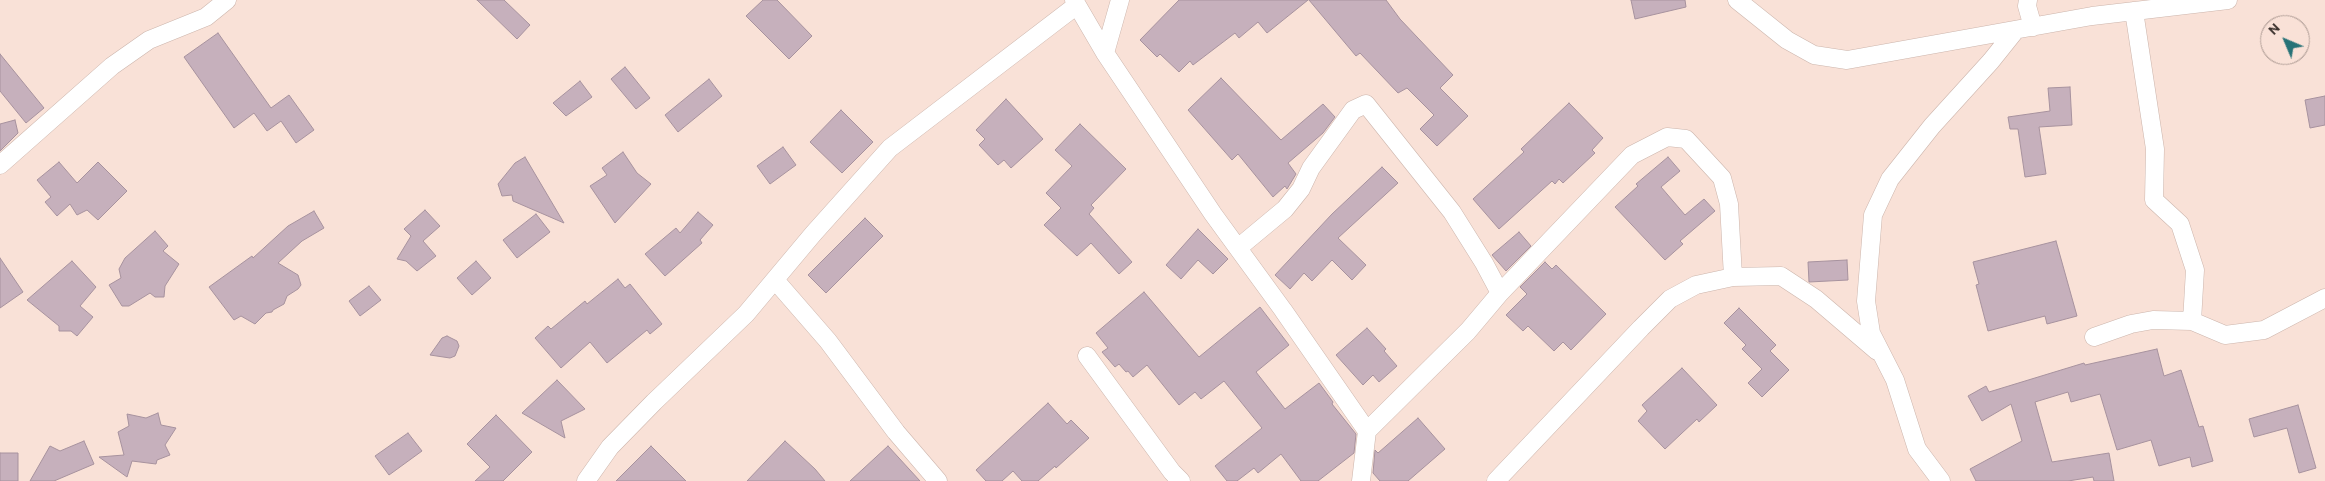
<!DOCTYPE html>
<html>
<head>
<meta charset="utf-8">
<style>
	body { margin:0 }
	#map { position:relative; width:2325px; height:481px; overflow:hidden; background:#f9e1d7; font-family:Overpass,sans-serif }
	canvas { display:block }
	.north { position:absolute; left:2260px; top:15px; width:50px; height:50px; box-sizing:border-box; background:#f9e1d7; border:1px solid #aa9891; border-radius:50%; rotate:315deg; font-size:14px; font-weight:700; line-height:20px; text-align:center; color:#342b27 }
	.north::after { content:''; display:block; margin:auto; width:18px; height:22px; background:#277277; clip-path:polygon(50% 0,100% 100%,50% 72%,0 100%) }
</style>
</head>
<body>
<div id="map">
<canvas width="2325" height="481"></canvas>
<div class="north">N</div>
</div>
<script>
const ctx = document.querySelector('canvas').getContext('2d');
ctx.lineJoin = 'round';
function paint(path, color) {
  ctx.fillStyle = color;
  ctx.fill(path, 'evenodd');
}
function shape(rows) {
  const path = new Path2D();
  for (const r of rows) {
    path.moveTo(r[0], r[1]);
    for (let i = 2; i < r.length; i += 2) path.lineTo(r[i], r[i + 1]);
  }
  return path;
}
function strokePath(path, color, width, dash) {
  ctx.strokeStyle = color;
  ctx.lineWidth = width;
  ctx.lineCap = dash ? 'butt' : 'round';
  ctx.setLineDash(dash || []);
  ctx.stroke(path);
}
const building = shape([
	[477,0,504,0,530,25,517,39,477,0],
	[763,0,777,0,812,36,789,59,746,16,763,0],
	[1179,0,1308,0,1267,33,1258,22,1239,38,1235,33,1193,65,1190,61,1179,72,1160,54,1157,57,1140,40,1179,0],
	[1309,0,1386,0,1400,19,1453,75,1440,88,1468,116,1437,146,1420,129,1434,115,1407,88,1398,93,1360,53,1356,56,1309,0],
	[1631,0,1685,0,1686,7,1635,19,1631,0],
	[218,33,271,108,289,95,314,130,296,143,281,121,267,131,254,113,234,128,184,57,218,33],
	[0,54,44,108,26,123,0,91,0,54],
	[625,67,650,98,636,109,611,79,625,67],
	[1221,78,1281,140,1323,104,1335,117,1323,133,1288,163,1296,174,1287,189,1285,186,1273,197,1238,154,1232,160,1188,110,1221,78],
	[709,79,722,96,678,132,665,115,709,79],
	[580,81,592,97,566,116,553,103,580,81],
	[2070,87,2072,125,2039,127,2046,174,2025,177,2018,129,2010,129,2008,117,2050,111,2048,88,2070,87],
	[2325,96,2325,125,2310,128,2305,100,2325,96],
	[1006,99,1043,139,1011,168,1004,160,998,165,979,145,985,139,976,130,1006,99],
	[1569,103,1603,138,1592,150,1595,153,1563,183,1559,179,1555,184,1552,181,1499,229,1473,199,1524,152,1521,149,1569,103],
	[841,110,873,142,842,173,810,142,841,110],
	[15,120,18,133,0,151,0,124,15,120],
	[1080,124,1126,169,1091,205,1094,208,1089,214,1132,262,1119,274,1091,243,1077,256,1044,225,1061,208,1046,193,1072,166,1055,150,1080,124],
	[783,147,796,165,770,184,757,166,783,147],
	[623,152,637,173,651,184,615,223,590,186,607,175,602,168,623,152],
	[525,157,564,223,513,201,512,195,502,196,498,184,515,163,525,157],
	[1668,157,1680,171,1661,187,1685,215,1704,199,1715,211,1680,241,1683,244,1665,260,1615,207,1638,186,1636,184,1668,157],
	[59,162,77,183,98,162,127,191,98,220,87,210,77,215,70,204,57,216,45,202,51,197,37,180,59,162],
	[1382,167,1398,183,1338,238,1366,265,1352,280,1332,260,1312,281,1304,273,1290,289,1275,275,1332,214,1382,167],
	[425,210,440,226,423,241,436,256,417,271,406,261,397,259,411,236,404,229,425,210],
	[314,211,324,228,302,241,278,263,298,275,301,285,298,289,287,296,284,304,273,310,272,312,266,313,255,324,241,316,234,320,209,287,252,256,253,258,288,226,314,211],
	[698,212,713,225,700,240,702,243,665,276,645,254,676,228,680,233,698,212],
	[536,214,550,232,517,258,503,240,536,214],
	[865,218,883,236,826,293,808,275,865,218],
	[1198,229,1228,259,1213,274,1198,260,1181,279,1166,265,1198,229],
	[155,231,168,246,163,251,179,264,165,286,164,297,155,297,150,293,129,306,122,306,109,285,121,278,119,269,125,258,155,231],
	[1519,232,1531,246,1506,271,1492,255,1519,232],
	[2056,241,2077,316,2047,324,2045,316,1988,331,1976,285,1979,284,1973,262,2056,241],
	[0,258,23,292,0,308,0,258],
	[1847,260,1848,280,1809,282,1808,262,1847,260],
	[72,261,96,287,80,306,93,317,77,336,71,331,59,331,59,326,27,300,72,261],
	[476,261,491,278,472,295,457,278,476,261],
	[1545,262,1552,269,1556,265,1606,314,1571,350,1563,342,1554,351,1528,326,1523,331,1506,315,1527,294,1520,287,1545,262],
	[618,279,625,288,630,284,662,324,650,334,647,330,607,363,590,342,561,368,535,338,548,326,551,329,585,301,587,304,618,279],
	[369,286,381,300,360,316,349,301,369,286],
	[1144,292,1199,357,1260,307,1289,345,1256,372,1285,409,1319,383,1333,402,1332,404,1356,434,1354,453,1318,481,1301,481,1281,454,1258,473,1254,468,1237,481,1227,481,1215,466,1262,428,1224,381,1201,399,1195,392,1179,405,1147,365,1133,377,1128,371,1126,372,1119,364,1115,367,1102,352,1108,348,1096,333,1144,292],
	[1739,308,1776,345,1770,351,1789,370,1762,397,1748,383,1762,369,1742,349,1746,345,1724,323,1739,308],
	[1367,328,1386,349,1384,351,1397,366,1379,382,1373,375,1363,385,1336,355,1367,328],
	[447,336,457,341,459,346,455,356,450,358,430,355,442,338,447,336],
	[2157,349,2164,376,2181,370,2199,427,2203,426,2213,461,2192,467,2190,457,2159,466,2151,440,2117,450,2100,394,2071,402,2068,392,2035,402,2052,462,2109,453,2114,481,2094,481,2093,477,2068,481,1976,481,1970,469,2022,441,2011,404,1982,421,1968,396,1986,386,1989,392,2084,363,2085,365,2157,349],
	[1682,368,1717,405,1699,422,1697,419,1665,449,1638,421,1647,411,1642,405,1682,368],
	[557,380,585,409,561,421,565,438,522,413,557,380],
	[1048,403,1067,424,1071,420,1089,438,1056,468,1055,466,1038,481,1022,481,1013,471,1002,481,986,481,976,470,1048,403],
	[2298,405,2316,468,2299,473,2287,428,2254,437,2249,419,2298,405],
	[158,413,161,425,176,428,165,445,170,455,157,460,156,464,132,461,127,477,99,457,124,455,118,432,129,426,127,414,146,418,158,413],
	[496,415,532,452,503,481,475,481,490,467,467,444,496,415],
	[1418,418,1445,449,1408,481,1380,481,1373,473,1375,450,1378,453,1418,418],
	[408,433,422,451,389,475,375,456,408,433],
	[84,441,94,464,54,481,30,481,50,446,60,451,84,441],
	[785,441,815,469,825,481,747,481,785,441],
	[651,446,686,481,616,481,651,446],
	[888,446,920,481,850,481,888,446],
	[0,453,18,453,18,481,0,481,0,453]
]);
const street = shape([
	[1074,0,1105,53,1213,214,1283,310,1367,431,1361,481],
	[1737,0,1787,40,1814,55,1847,60,2092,16,2228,0],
	[2028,0,2027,6,2033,27],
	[2134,11,2155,149,2154,200,2180,224,2195,270,2192,321],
	[1105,53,1120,0],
	[0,165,112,66,149,40,206,17,227,0],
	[1238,248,1285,209,1301,189,1311,168,1353,110,1366,104,1452,212,1484,263,1500,293,1468,331,1367,431],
	[775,280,828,341,896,432,938,481],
	[1500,293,1632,155,1667,137,1686,139,1722,178,1729,204,1733,277],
	[2094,337,2131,324,2153,320,2192,321,2225,335,2264,330,2325,298],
	[1087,356,1172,472,1181,481],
	[586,481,610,447,654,402,746,314,813,234,890,148,1077,5],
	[1496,481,1641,328,1670,299,1696,285,1733,277,1781,276,1816,299,1877,351],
	[1941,481,1917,449,1895,380,1871,333,1866,301,1873,215,1890,179,1932,126,1991,61,2015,31]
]);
paint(building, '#c6b0bc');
strokePath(building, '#a7929e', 1);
strokePath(street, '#ccb5ac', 19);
strokePath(street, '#fff', 18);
</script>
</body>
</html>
